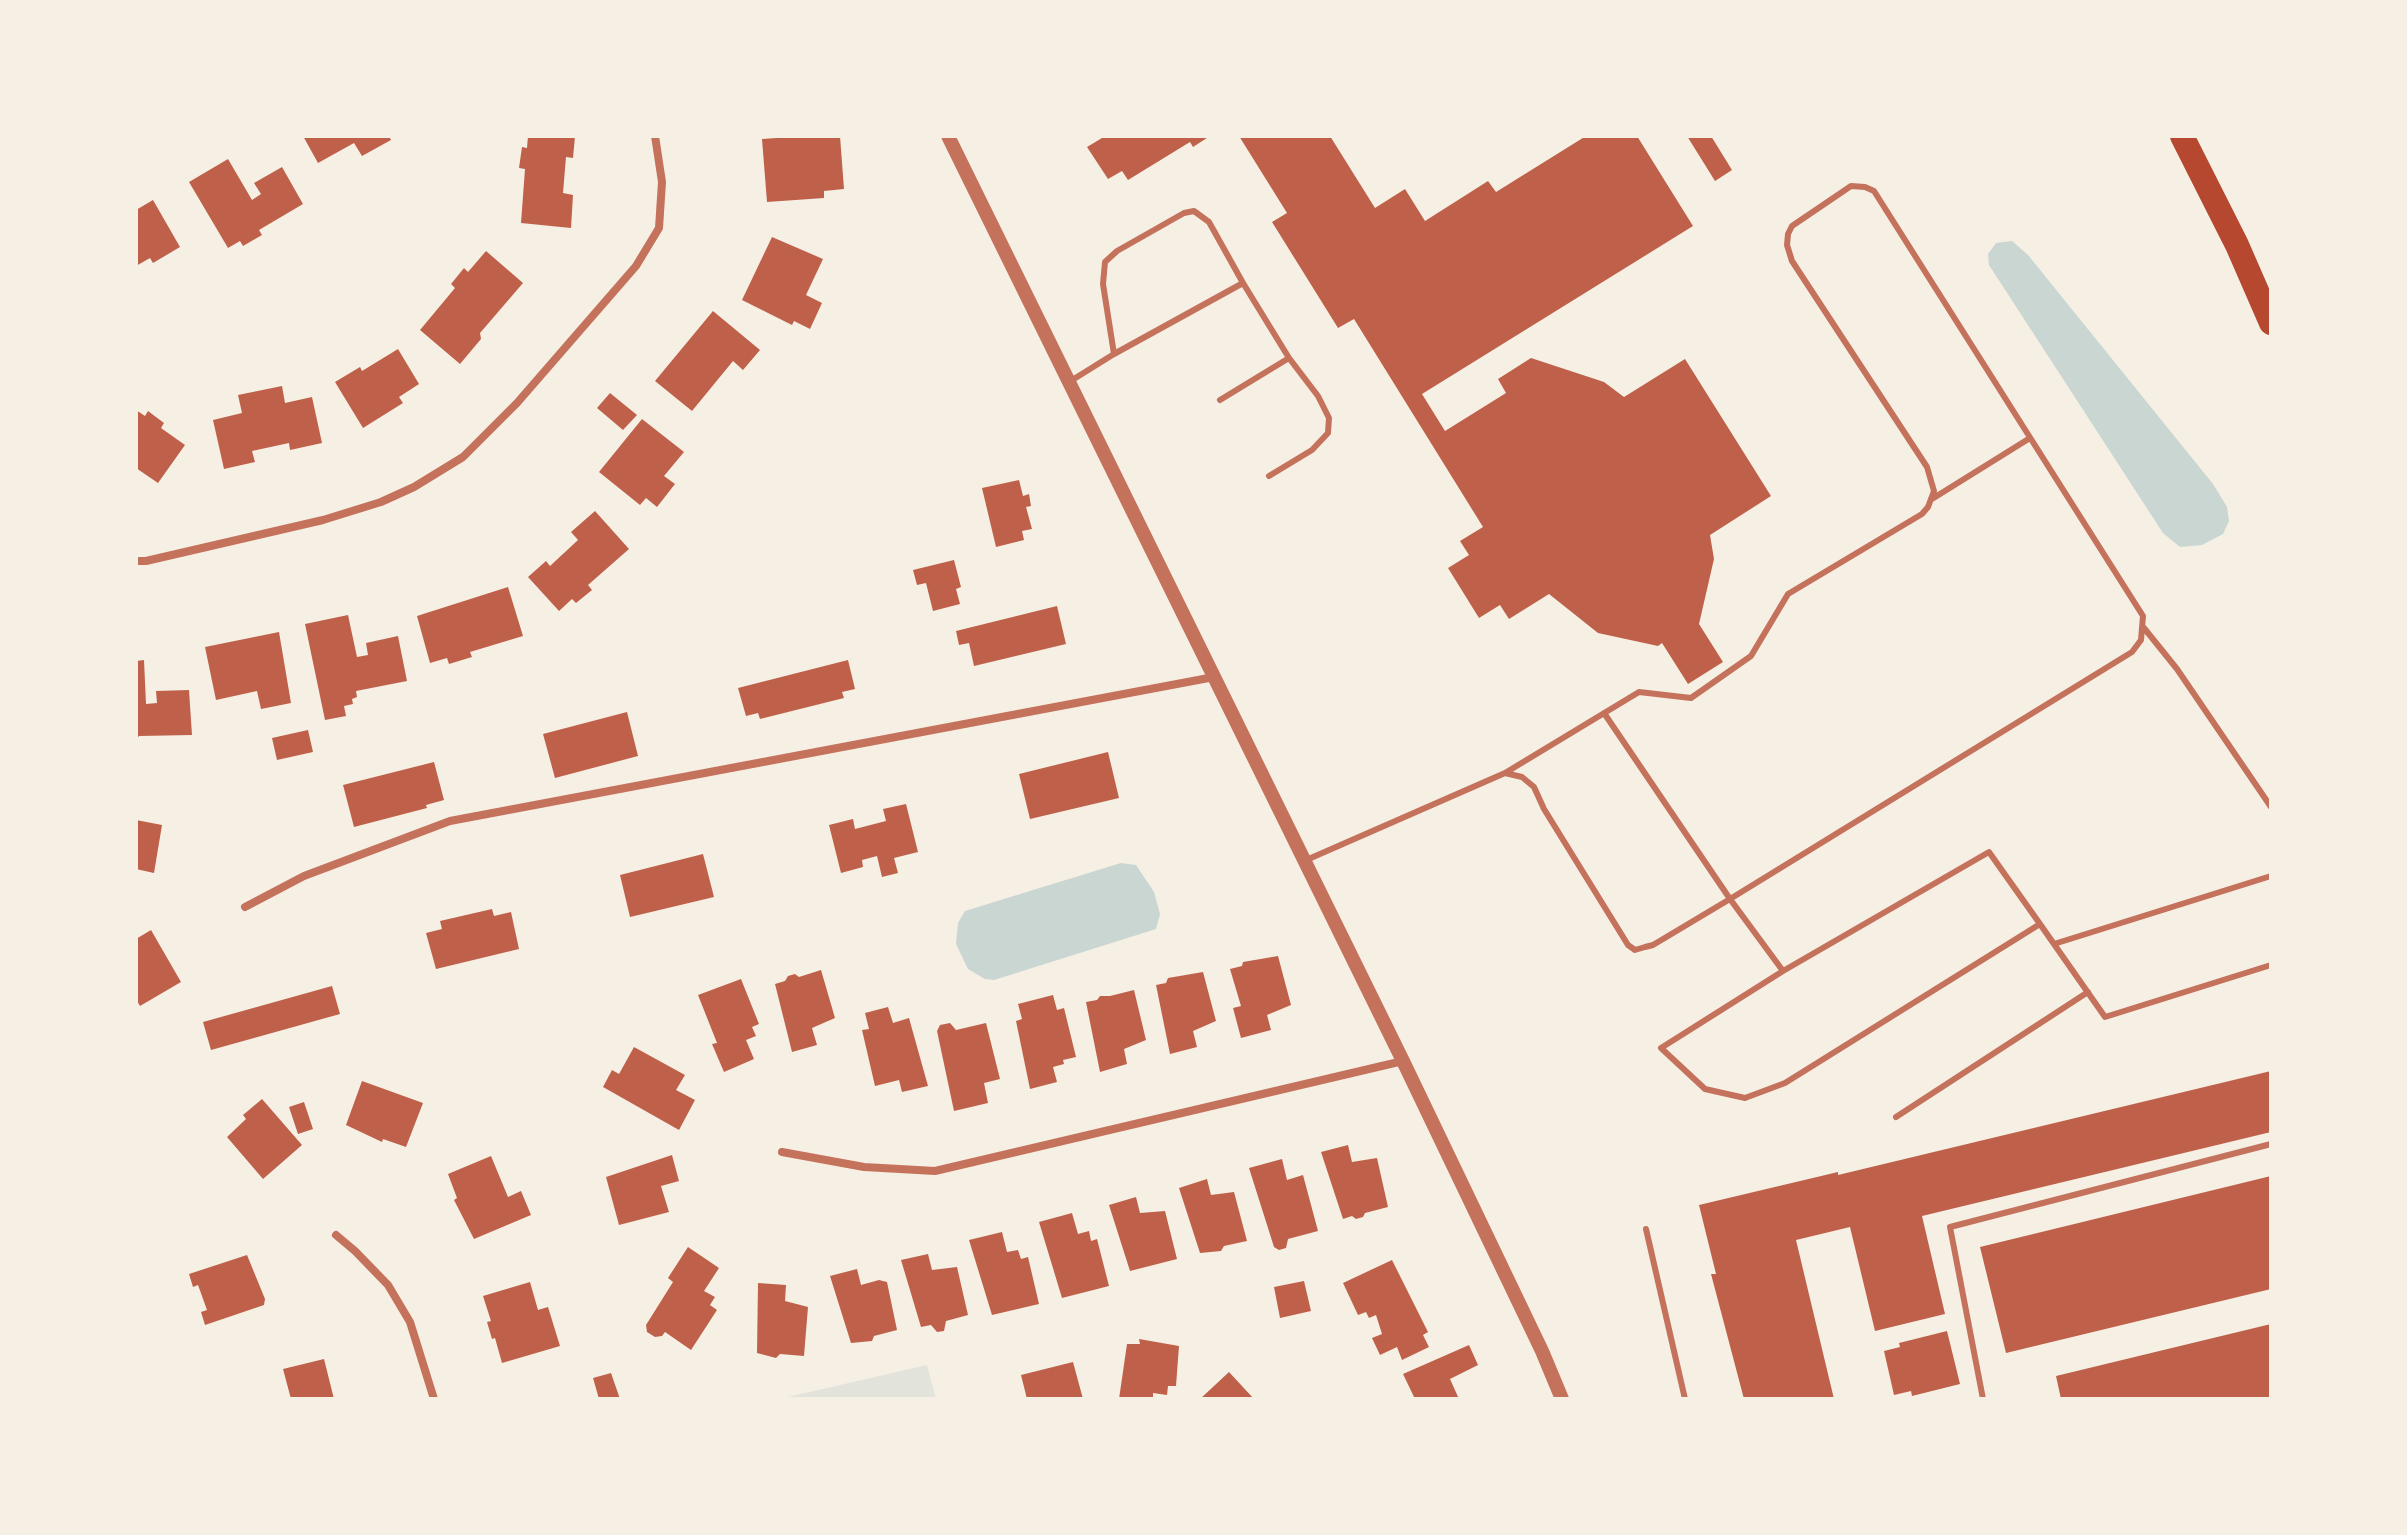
<!DOCTYPE html>
<html>
<head>
<meta charset="utf-8">
<style>
	body { margin:0 }
	#map { position:relative; width:2407px; height:1535px; overflow:hidden; background:#f6efe4; font-family:"Fira Sans",sans-serif }
	canvas { display:block }
	.frame { position:absolute; inset:0; border:138px solid #f6efe4; pointer-events:none }
</style>
</head>
<body>
<div id="map">
<canvas width="2407" height="1535"></canvas>
<div class="frame"></div>
</div>
<script>
const ctx = document.querySelector('canvas').getContext('2d');
ctx.lineJoin = 'round';
function paint(path, color) {
  ctx.fillStyle = color;
  ctx.fill(path, 'evenodd');
}
function shape(rows) {
  const path = new Path2D();
  for (const r of rows) {
    path.moveTo(r[0], r[1]);
    for (let i = 2; i < r.length; i += 2) path.lineTo(r[i], r[i + 1]);
  }
  return path;
}
function strokePath(path, color, width, dash) {
  ctx.strokeStyle = color;
  ctx.lineWidth = width;
  ctx.lineCap = dash ? 'butt' : 'round';
  ctx.setLineDash(dash || []);
  ctx.stroke(path);
}
const green = shape([
	[927,1365,936,1399,779,1399]
]);
const water = shape([
	[2012,241,2028,255,2213,484,2227,507,2229,521,2223,534,2202,545,2180,547,2163,533,1989,265,1988,254,1996,243],
	[1121,863,1136,865,1154,892,1160,914,1156,929,994,980,985,979,968,969,956,944,958,923,965,911]
]);
const building = shape([
	[303,136,389,136,391,140,362,156,354,143,318,163],
	[528,136,575,136,573,158,566,157,563,193,573,195,571,228,521,223,525,169,519,168,522,147,527,148],
	[806,136,840,136,844,189,824,191,824,198,767,202,762,139],
	[1101,136,1210,136,1193,147,1190,142,1128,180,1122,171,1108,179,1087,147,1102,138],
	[1239,136,1330,136,1375,208,1405,189,1425,221,1488,181,1496,192,1586,136,1637,136,1693,226,1422,394,1445,431,1506,393,1498,379,1531,358,1604,382,1624,397,1685,359,1771,496,1710,535,1714,559,1699,624,1723,662,1688,684,1662,643,1658,646,1598,633,1549,594,1509,619,1500,605,1479,618,1448,568,1469,555,1460,541,1483,527,1354,319,1338,328,1272,222,1287,213],
	[1687,136,1711,136,1732,170,1715,181],
	[228,159,252,200,261,194,254,183,282,167,303,204,259,230,262,235,243,246,240,241,228,248,189,182],
	[153,200,180,247,153,263,150,258,136,266,136,210],
	[772,237,823,259,806,295,822,303,810,329,794,321,792,325,742,300],
	[486,251,523,283,480,333,481,339,460,364,420,330,455,288,451,284,464,268,468,272],
	[713,311,760,350,743,370,733,361,692,411,655,381],
	[398,349,419,384,399,397,403,403,363,428,335,382,360,367,362,371],
	[282,386,285,403,312,397,322,443,290,450,289,443,252,451,255,462,224,469,213,420,242,413,238,395],
	[610,393,637,415,623,430,597,408],
	[136,410,145,416,148,411,164,423,161,428,185,445,158,483,136,468],
	[642,419,684,452,664,476,675,484,657,507,646,498,640,505,599,472],
	[1019,480,1023,496,1029,494,1031,506,1026,507,1032,529,1022,531,1024,540,996,547,982,488],
	[595,511,629,549,588,585,592,590,576,603,572,599,559,611,528,577,546,561,550,566,578,540,571,532],
	[954,560,961,587,956,589,960,604,933,611,926,583,917,585,913,570],
	[508,587,523,636,470,652,472,657,449,664,447,658,430,663,417,616],
	[1057,606,1066,644,974,666,969,643,959,645,956,631],
	[348,615,357,657,368,655,366,643,398,636,407,681,356,691,357,697,352,699,353,704,344,706,346,716,325,720,305,624],
	[279,632,291,703,261,709,257,691,216,700,205,647],
	[144,660,146,704,157,703,156,691,189,690,192,735,139,736,136,740,136,661],
	[848,660,855,689,842,692,844,698,760,719,758,713,746,716,738,688],
	[627,712,638,756,555,778,543,734],
	[308,730,313,752,277,760,272,738],
	[1108,752,1119,798,1030,819,1019,774],
	[434,762,444,800,426,805,427,808,354,827,343,785],
	[906,804,918,852,894,858,898,873,882,877,877,856,862,860,863,867,841,873,829,825,853,819,855,829,886,821,883,809],
	[136,820,162,825,154,873,136,869],
	[703,854,714,897,630,917,620,875],
	[492,909,494,916,511,912,519,949,436,969,426,933,442,929,440,921],
	[151,930,181,982,140,1006,136,999,136,939],
	[1278,956,1291,1005,1267,1015,1271,1030,1241,1038,1233,1008,1241,1006,1230,969,1242,966,1243,962],
	[821,970,835,1018,812,1028,817,1045,792,1052,775,984,785,981,788,976,795,974,799,977],
	[1203,972,1216,1021,1193,1031,1197,1047,1170,1054,1156,985,1166,983,1168,978],
	[741,979,759,1024,752,1027,756,1036,746,1040,754,1059,724,1072,712,1044,717,1043,698,995],
	[332,986,340,1014,211,1050,203,1022],
	[1134,990,1146,1040,1124,1049,1127,1064,1100,1072,1086,1002,1097,1000,1100,996,1110,996],
	[1053,995,1057,1010,1064,1008,1076,1057,1063,1060,1064,1064,1053,1067,1057,1082,1030,1089,1016,1021,1022,1019,1018,1004],
	[888,1007,893,1023,909,1018,928,1086,902,1092,899,1080,875,1086,862,1030,869,1029,865,1013],
	[950,1023,956,1030,986,1023,1000,1079,984,1083,988,1103,954,1111,937,1031,940,1025],
	[634,1047,685,1075,676,1090,695,1100,679,1130,603,1087,612,1070,619,1074],
	[2271,1071,2271,1132,1922,1216,1945,1314,1875,1331,1850,1227,1796,1240,1834,1399,1744,1399,1711,1274,1716,1274,1699,1205,1838,1172,1838,1175],
	[362,1081,423,1103,406,1147,383,1139,382,1142,346,1125],
	[262,1099,302,1145,263,1179,227,1137,246,1119,243,1115],
	[304,1102,313,1129,298,1134,289,1107],
	[1348,1145,1352,1162,1377,1158,1388,1207,1365,1213,1363,1217,1356,1219,1352,1216,1343,1219,1321,1152],
	[672,1155,679,1181,661,1186,669,1212,619,1225,606,1177],
	[491,1156,508,1197,521,1191,531,1215,474,1239,454,1200,457,1198,448,1174],
	[1282,1159,1287,1180,1303,1175,1318,1231,1288,1239,1286,1248,1279,1250,1274,1247,1249,1168],
	[2271,1176,2271,1289,2006,1353,1980,1247],
	[1207,1179,1211,1195,1234,1192,1247,1241,1224,1246,1221,1251,1200,1253,1179,1188],
	[1136,1197,1140,1213,1165,1211,1177,1259,1130,1271,1109,1205],
	[1072,1213,1078,1234,1089,1231,1091,1241,1097,1239,1109,1286,1062,1298,1039,1222],
	[1002,1232,1007,1252,1018,1250,1021,1259,1028,1257,1039,1304,992,1315,969,1240],
	[688,1247,719,1268,704,1291,715,1297,710,1305,717,1310,691,1350,665,1332,662,1336,655,1337,647,1332,646,1325,673,1282,668,1278],
	[928,1254,932,1270,957,1267,968,1315,946,1321,944,1331,937,1332,931,1325,921,1327,901,1260],
	[247,1255,265,1299,264,1305,205,1325,201,1312,207,1310,198,1285,193,1287,189,1274],
	[1392,1260,1428,1332,1423,1335,1429,1347,1402,1360,1397,1347,1380,1355,1372,1338,1382,1334,1376,1315,1369,1318,1366,1312,1358,1315,1343,1283],
	[857,1269,861,1285,879,1280,887,1282,897,1330,874,1336,872,1341,851,1343,830,1276],
	[1304,1281,1311,1311,1280,1318,1274,1287],
	[530,1282,538,1310,548,1307,560,1346,502,1363,495,1338,492,1339,487,1322,491,1321,483,1296],
	[758,1283,786,1285,785,1301,808,1307,804,1356,780,1354,776,1358,757,1353],
	[2271,1324,2271,1399,2061,1399,2056,1376],
	[1947,1331,1960,1384,1912,1396,1911,1391,1894,1395,1884,1351,1900,1347,1899,1343],
	[1139,1339,1179,1346,1176,1386,1168,1386,1167,1395,1153,1393,1153,1399,1119,1399,1127,1344,1140,1344],
	[1469,1345,1478,1365,1450,1379,1459,1399,1415,1399,1403,1374],
	[324,1359,334,1399,291,1399,283,1369],
	[1073,1362,1083,1399,1027,1399,1021,1375],
	[1229,1372,1254,1399,1200,1399],
	[611,1373,620,1399,599,1399,593,1378]
]);
const service = shape([
	[1243,283,1289,358,1318,396,1329,418,1328,433,1312,450,1269,476],
	[1069,382,1114,354,1243,283,1209,222,1194,211,1184,213,1117,251,1105,262,1103,284,1114,354],
	[1220,400,1289,358],
	[1932,499,2030,438],
	[2144,628,2177,669,2271,807],
	[1604,713,1730,899,1783,971,1661,1048,1705,1089,1745,1098,1785,1083,2040,924,2105,1017,2271,965],
	[1304,861,1505,773,1522,777,1534,787,1544,809,1628,945,1635,950,1645,947,1653,945,1730,899,2132,652,2141,640,2143,616,1874,191,1865,187,1851,186,1792,226,1788,234,1787,245,1792,261,1927,467,1934,491,1928,507,1922,514,1788,594,1751,656,1691,698,1639,692,1505,773],
	[2054,944,2271,876],
	[1783,971,1989,852,2040,924],
	[1896,1117,2088,992],
	[1646,1229,1685,1399],
	[1983,1399,1950,1227,2271,1144]
]);
const minor = shape([
	[136,561,146,561,323,520,381,502,414,487,463,457,517,403,636,266,659,228,662,182,655,136],
	[245,907,304,876,450,821,1214,677],
	[782,1152,864,1167,935,1171,1403,1061],
	[336,1235,355,1251,388,1285,410,1322,434,1399]
]);
const tertiary = shape([
	[948,136,1403,1061,1542,1351,1562,1399]
]);
const motorway = shape([
	[2182,136,2237,245,2271,323]
]);
paint(green, '#e2e4dc');
paint(water, '#c9d6d2');
paint(building, '#bf614a');
strokePath(service, '#c5725c', 6);
strokePath(minor, '#c5725c', 8);
strokePath(tertiary, '#c5725c', 14);
strokePath(motorway, '#b5482f', 24);
</script>
</body>
</html>
